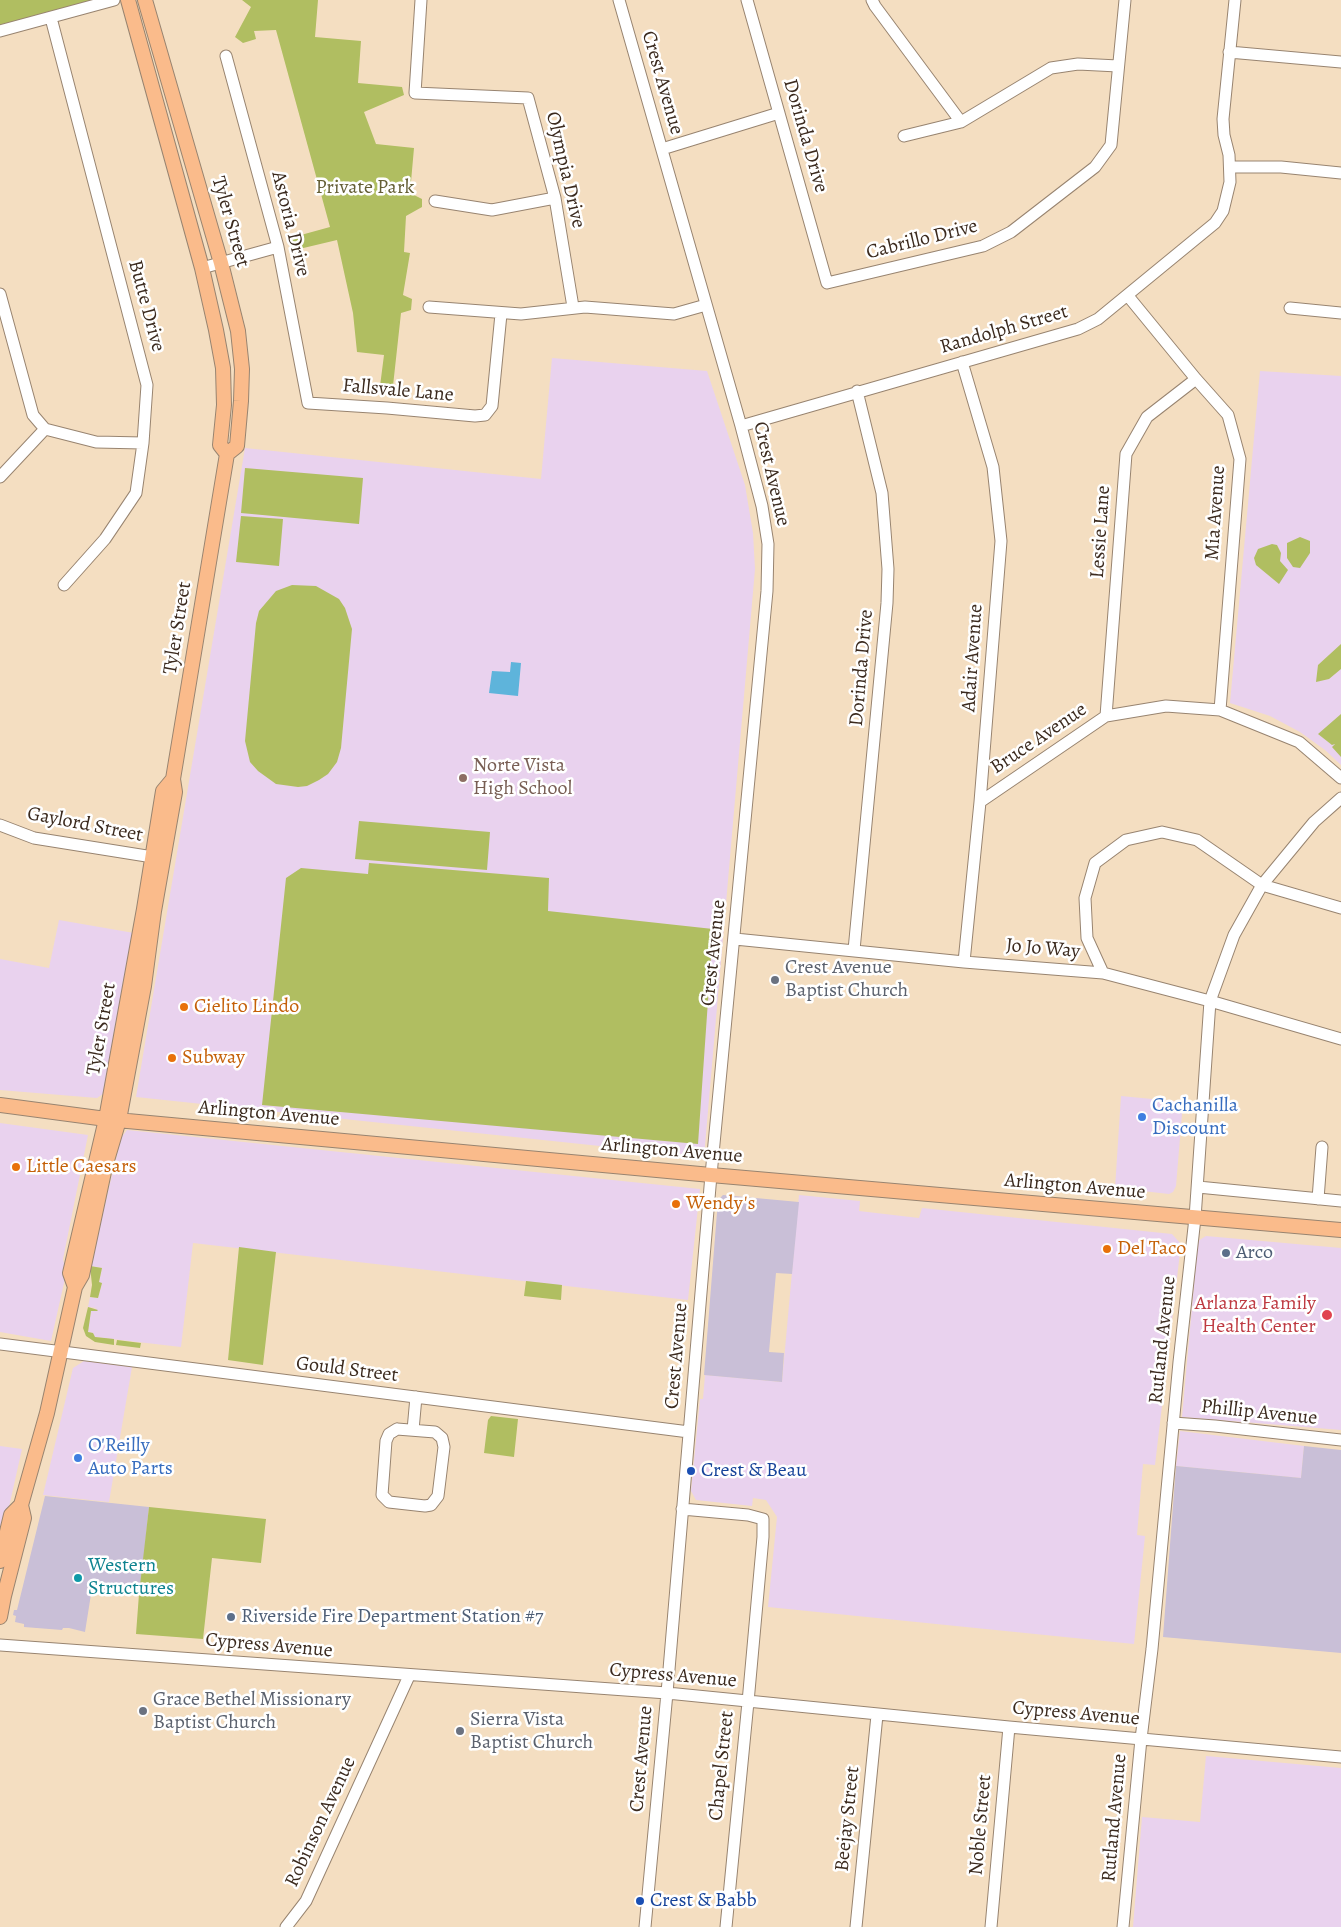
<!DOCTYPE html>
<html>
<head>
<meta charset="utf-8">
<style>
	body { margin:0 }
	canvas { display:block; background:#f4dec1 }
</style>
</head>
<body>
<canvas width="1341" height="1927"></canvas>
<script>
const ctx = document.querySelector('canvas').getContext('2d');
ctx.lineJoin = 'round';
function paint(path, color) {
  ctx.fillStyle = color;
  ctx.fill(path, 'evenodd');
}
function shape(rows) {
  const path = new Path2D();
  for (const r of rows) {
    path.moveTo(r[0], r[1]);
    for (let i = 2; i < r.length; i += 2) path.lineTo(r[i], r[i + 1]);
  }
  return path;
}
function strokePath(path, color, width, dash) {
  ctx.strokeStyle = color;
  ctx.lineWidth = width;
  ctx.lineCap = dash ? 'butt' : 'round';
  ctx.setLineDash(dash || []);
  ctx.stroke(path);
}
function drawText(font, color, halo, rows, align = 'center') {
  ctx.font = font + ' Alegreya,serif';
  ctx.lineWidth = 5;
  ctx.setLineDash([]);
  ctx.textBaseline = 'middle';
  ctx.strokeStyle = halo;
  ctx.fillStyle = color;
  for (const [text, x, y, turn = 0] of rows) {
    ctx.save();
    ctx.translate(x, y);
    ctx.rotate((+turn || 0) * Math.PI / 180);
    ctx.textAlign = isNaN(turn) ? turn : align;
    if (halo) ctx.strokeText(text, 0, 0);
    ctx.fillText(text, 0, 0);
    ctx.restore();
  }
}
const built = shape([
	[552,358,707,371,745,485,753,533,755,569,704,1157,136,1097,245,448,541,479],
	[1260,371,1341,376,1341,765,1325,750,1300,732,1270,716,1230,703],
	[59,920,134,933,106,1092,97,1098,0,1090,0,959,49,968],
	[1121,1096,1183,1102,1176,1186,1173,1192,1169,1194,1115,1188],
	[0,1123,88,1135,63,1259,66,1274,51,1341,0,1332],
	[127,1130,700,1189,688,1300,193,1243,181,1347,95,1337,93,1333,88,1332,91,1310,97,1308,88,1307,90,1297,98,1298,102,1283,99,1283,102,1268,90,1266,121,1138],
	[799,1195,860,1201,859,1211,919,1218,922,1208,1172,1234,1181,1244,1155,1465,1143,1464,1137,1535,1145,1536,1134,1644,768,1607,777,1517,766,1500,753,1498,752,1506,696,1500,691,1491,700,1399,703,1399,705,1375,782,1382],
	[1206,1236,1341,1248,1341,1430,1182,1417,1198,1241],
	[84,1361,132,1367,109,1502,43,1495,73,1368],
	[1180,1431,1304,1446,1301,1478,1176,1466],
	[0,1446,22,1449,0,1547],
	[1206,1756,1341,1768,1341,1927,1133,1927,1142,1817,1200,1822]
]);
const industrial = shape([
	[723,1195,799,1202,792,1274,776,1273,769,1352,784,1353,782,1382,704,1375,718,1200],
	[1304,1446,1341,1450,1341,1653,1163,1637,1176,1466,1301,1478],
	[45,1496,149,1507,140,1594,92,1588,85,1632,69,1628,63,1628,62,1630,24,1627,24,1624,15,1622,16,1616,13,1615,14,1610,17,1610]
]);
const green = shape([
	[0,0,90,0,87,3,0,27],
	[242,0,318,0,315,37,361,41,358,83,402,87,404,95,364,112,376,144,414,148,410,193,422,199,422,207,406,216,404,252,410,253,403,295,412,299,411,310,401,313,392,395,379,394,384,355,357,352,353,313,337,240,295,250,290,238,330,227,276,30,254,31,256,39,243,43,235,37,251,7],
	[245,468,363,478,359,524,241,513],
	[241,516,283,519,279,566,236,562],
	[1300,537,1310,541,1310,553,1300,568,1293,567,1287,558,1287,543],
	[1272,544,1277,545,1281,553,1280,561,1288,570,1279,584,1256,565,1254,558,1258,549],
	[292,585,316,586,339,599,345,608,352,629,341,748,337,762,328,774,319,780,307,786,298,787,276,784,258,771,250,762,245,741,256,623,259,611,276,591],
	[1341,644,1341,669,1329,679,1316,682,1318,665],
	[1341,714,1341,757,1332,747,1335,744,1332,745,1318,734],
	[359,821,490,832,487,870,355,859],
	[369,863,549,878,548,911,713,929,698,1144,262,1105,286,878,301,868,368,874],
	[239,1247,276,1252,263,1365,228,1360],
	[90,1266,102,1268,99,1282,102,1283,98,1298,90,1297,92,1285],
	[526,1281,562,1285,561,1300,524,1296],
	[88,1307,98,1310,97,1311,91,1311,88,1332,93,1333,95,1337,114,1339,114,1345,95,1342,86,1336,83,1328],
	[117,1340,141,1343,140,1348,116,1345],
	[491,1416,518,1419,514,1457,484,1453,488,1420],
	[149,1507,266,1519,261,1563,212,1558,203,1639,136,1634,139,1594]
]);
const water = shape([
	[511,662,521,663,518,696,489,693,492,671,510,672]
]);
const minor = shape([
	[421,0,415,93,528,98,555,198,573,307],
	[619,0,741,426,762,506,768,544,767,591,711,1175,667,1693,645,1927],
	[747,0,827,283,983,246,1011,232,1095,167,1111,145,1125,0],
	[872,0,875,6,961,122],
	[51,18,147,385,143,443,136,493,105,539,64,585],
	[0,31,114,0],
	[1229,52,1341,62],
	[226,56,278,247,308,403,387,408,475,416,485,415,492,406,501,314],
	[904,136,961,122,1051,68,1078,64,1118,66],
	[662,149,779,113],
	[1230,167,1281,167,1341,173],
	[435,201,492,210,555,198],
	[202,268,278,247],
	[0,294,33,415,45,429,96,442,143,443],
	[1128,296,1196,379,1228,415,1240,459,1220,710],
	[429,307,521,314,585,307,674,314,706,305],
	[1290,308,1341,313],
	[962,362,993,467,1001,541,980,802,964,962],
	[741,426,1078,329,1098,319,1215,223,1223,211,1230,182,1229,155,1224,135,1223,119,1235,0],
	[0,477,45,429],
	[1106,716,1126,454,1147,417,1196,379],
	[980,802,1106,716,1166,706,1220,710,1299,742,1341,778],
	[0,825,34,838,159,858],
	[735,939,964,962,1103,973,1210,1001,1341,1039],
	[854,950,887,603,888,569,882,493,857,391],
	[1103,973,1087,938,1085,898,1095,863,1126,840,1162,832,1197,840,1262,885,1341,908],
	[1198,1187,1341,1201],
	[1318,1199,1322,1147],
	[0,1344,689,1432],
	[1173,1423,1215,1426,1341,1440],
	[397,1429,435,1432,442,1438,444,1447,438,1496,431,1505,425,1506,389,1502,382,1495,386,1441,389,1434,397,1429],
	[413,1430,416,1397],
	[682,1509,748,1515,763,1519,763,1537,748,1702,726,1927],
	[0,1645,667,1693,1009,1727,1341,1757],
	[286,1927,306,1901,409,1676],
	[856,1927,877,1715],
	[991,1927,1009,1727],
	[1123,1927,1141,1739,1152,1649,1179,1362,1195,1218,1210,1001,1234,935,1262,885,1314,822,1341,798]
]);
const major = shape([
	[128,0,202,268,216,330,223,368,224,405,220,445,227,454],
	[0,1105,106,1119,711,1175,1341,1230],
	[75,1287,70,1273,106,1119,144,909,163,791,173,779],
	[0,1561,11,1515,21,1505],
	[0,1617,4,1596,24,1518,21,1505,47,1413,75,1287,82,1275,105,1167,119,1120,144,986,154,911,175,792,173,779,227,454,237,446,241,401,242,369,238,331,221,263,145,0]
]);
const markers = [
	[463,778,5,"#8d6e63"],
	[775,980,5,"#6b7280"],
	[184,1007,5,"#e8710a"],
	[172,1058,5,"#e8710a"],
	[1142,1117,5,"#3f7fe0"],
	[16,1167,5,"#e8710a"],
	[676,1204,5,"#e8710a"],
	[1107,1249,5,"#e8710a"],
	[1226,1253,5,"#5c6f8a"],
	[1327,1315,6,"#e0444e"],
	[78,1458,5,"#3f7fe0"],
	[691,1471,5,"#1a4fb4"],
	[78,1578,5,"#0f9aa8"],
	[231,1617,5,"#5c6f8a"],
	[143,1711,5,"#6b7280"],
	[460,1731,5,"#6b7280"],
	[640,1901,5,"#1a4fb4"]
];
const streetNames = [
	["Crest Avenue",662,83,74],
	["Dorinda Drive",805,136,74],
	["Olympia Drive",565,170,77],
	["Tyler Street",230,222,74],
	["Astoria Drive",290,224,76],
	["Cabrillo Drive",922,240,-14],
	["Butte Drive",146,306,75],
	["Randolph Street",1004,330,-16],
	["Fallsvale Lane",398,391,5],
	["Crest Avenue",771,474,77],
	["Mia Avenue",1216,513,-86],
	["Lessie Lane",1101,532,-86],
	["Tyler Street",178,628,-81],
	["Adair Avenue",973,658,-86],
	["Dorinda Drive",862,668,-85],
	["Bruce Avenue",1039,739,-34],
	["Gaylord Street",85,825,11],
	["Jo Jo Way",1043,949,5],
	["Crest Avenue",714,953,-84],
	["Tyler Street",102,1029,-80],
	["Arlington Avenue",269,1114,5],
	["Arlington Avenue",672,1151,5],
	["Arlington Avenue",1075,1187,5],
	["Rutland Avenue",1163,1340,-84],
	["Crest Avenue",677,1356,-85],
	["Gould Street",347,1370,7],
	["Phillip Avenue",1259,1413,6],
	["Cypress Avenue",269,1646,5],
	["Cypress Avenue",673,1676,5],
	["Cypress Avenue",1076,1714,5],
	["Crest Avenue",642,1759,-85],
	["Chapel Street",722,1766,-84],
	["Rutland Avenue",1115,1818,-85],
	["Beejay Street",848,1819,-84],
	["Robinson Avenue",321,1822,-65],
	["Noble Street",981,1825,-85]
];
const parkNames = [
	["Private Park",365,188]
];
const educationNames = [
	["Norte Vista",473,766],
	["High School",473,789]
];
const worshipNames = [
	["Crest Avenue",785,968],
	["Baptist Church",785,991],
	["Grace Bethel Missionary",153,1700],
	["Baptist Church",153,1723],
	["Sierra Vista",470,1720],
	["Baptist Church",470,1743]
];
const foodNames = [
	["Cielito Lindo",194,1007],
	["Subway",182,1058],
	["Little Caesars",26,1167],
	["Wendy's",686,1204],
	["Del Taco",1117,1249]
];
const shopNames = [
	["Cachanilla",1152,1106],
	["Discount",1152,1129],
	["O'Reilly",88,1446],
	["Auto Parts",88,1469]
];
const serviceNames = [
	["Arco",1236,1253],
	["Riverside Fire Department Station #7",241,1617]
];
const healthNames = [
	["Arlanza Family",1316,1304],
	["Health Center",1316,1327]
];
const transitNames = [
	["Crest & Beau",701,1471],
	["Crest & Babb",650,1901]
];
const cultureNames = [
	["Western",88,1566],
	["Structures",88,1589]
];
paint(built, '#e9d2ee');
paint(industrial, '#c9bfd7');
paint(green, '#b0be61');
paint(water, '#5eb4db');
strokePath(minor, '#988470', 13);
strokePath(major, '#988470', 16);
strokePath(minor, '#fff', 11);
strokePath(major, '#fabb8b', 14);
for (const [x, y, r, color] of markers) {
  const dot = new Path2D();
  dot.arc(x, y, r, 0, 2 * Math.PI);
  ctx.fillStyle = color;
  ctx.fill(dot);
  strokePath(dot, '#fff', 2);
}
drawText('20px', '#3b2a1e', '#fff', streetNames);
drawText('20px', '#645e35', '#fff', parkNames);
drawText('20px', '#785e54', '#fff', educationNames, 'left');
drawText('20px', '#5b616d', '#fff', worshipNames, 'left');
drawText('20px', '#c56008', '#fff', foodNames, 'left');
drawText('20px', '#366cbe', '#fff', shopNames, 'left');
drawText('20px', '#4e5e75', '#fff', serviceNames, 'left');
drawText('20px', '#be3a42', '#fff', healthNames, 'right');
drawText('20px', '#164399', '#fff', transitNames, 'left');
drawText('20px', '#0d838f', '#fff', cultureNames, 'left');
</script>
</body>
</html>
